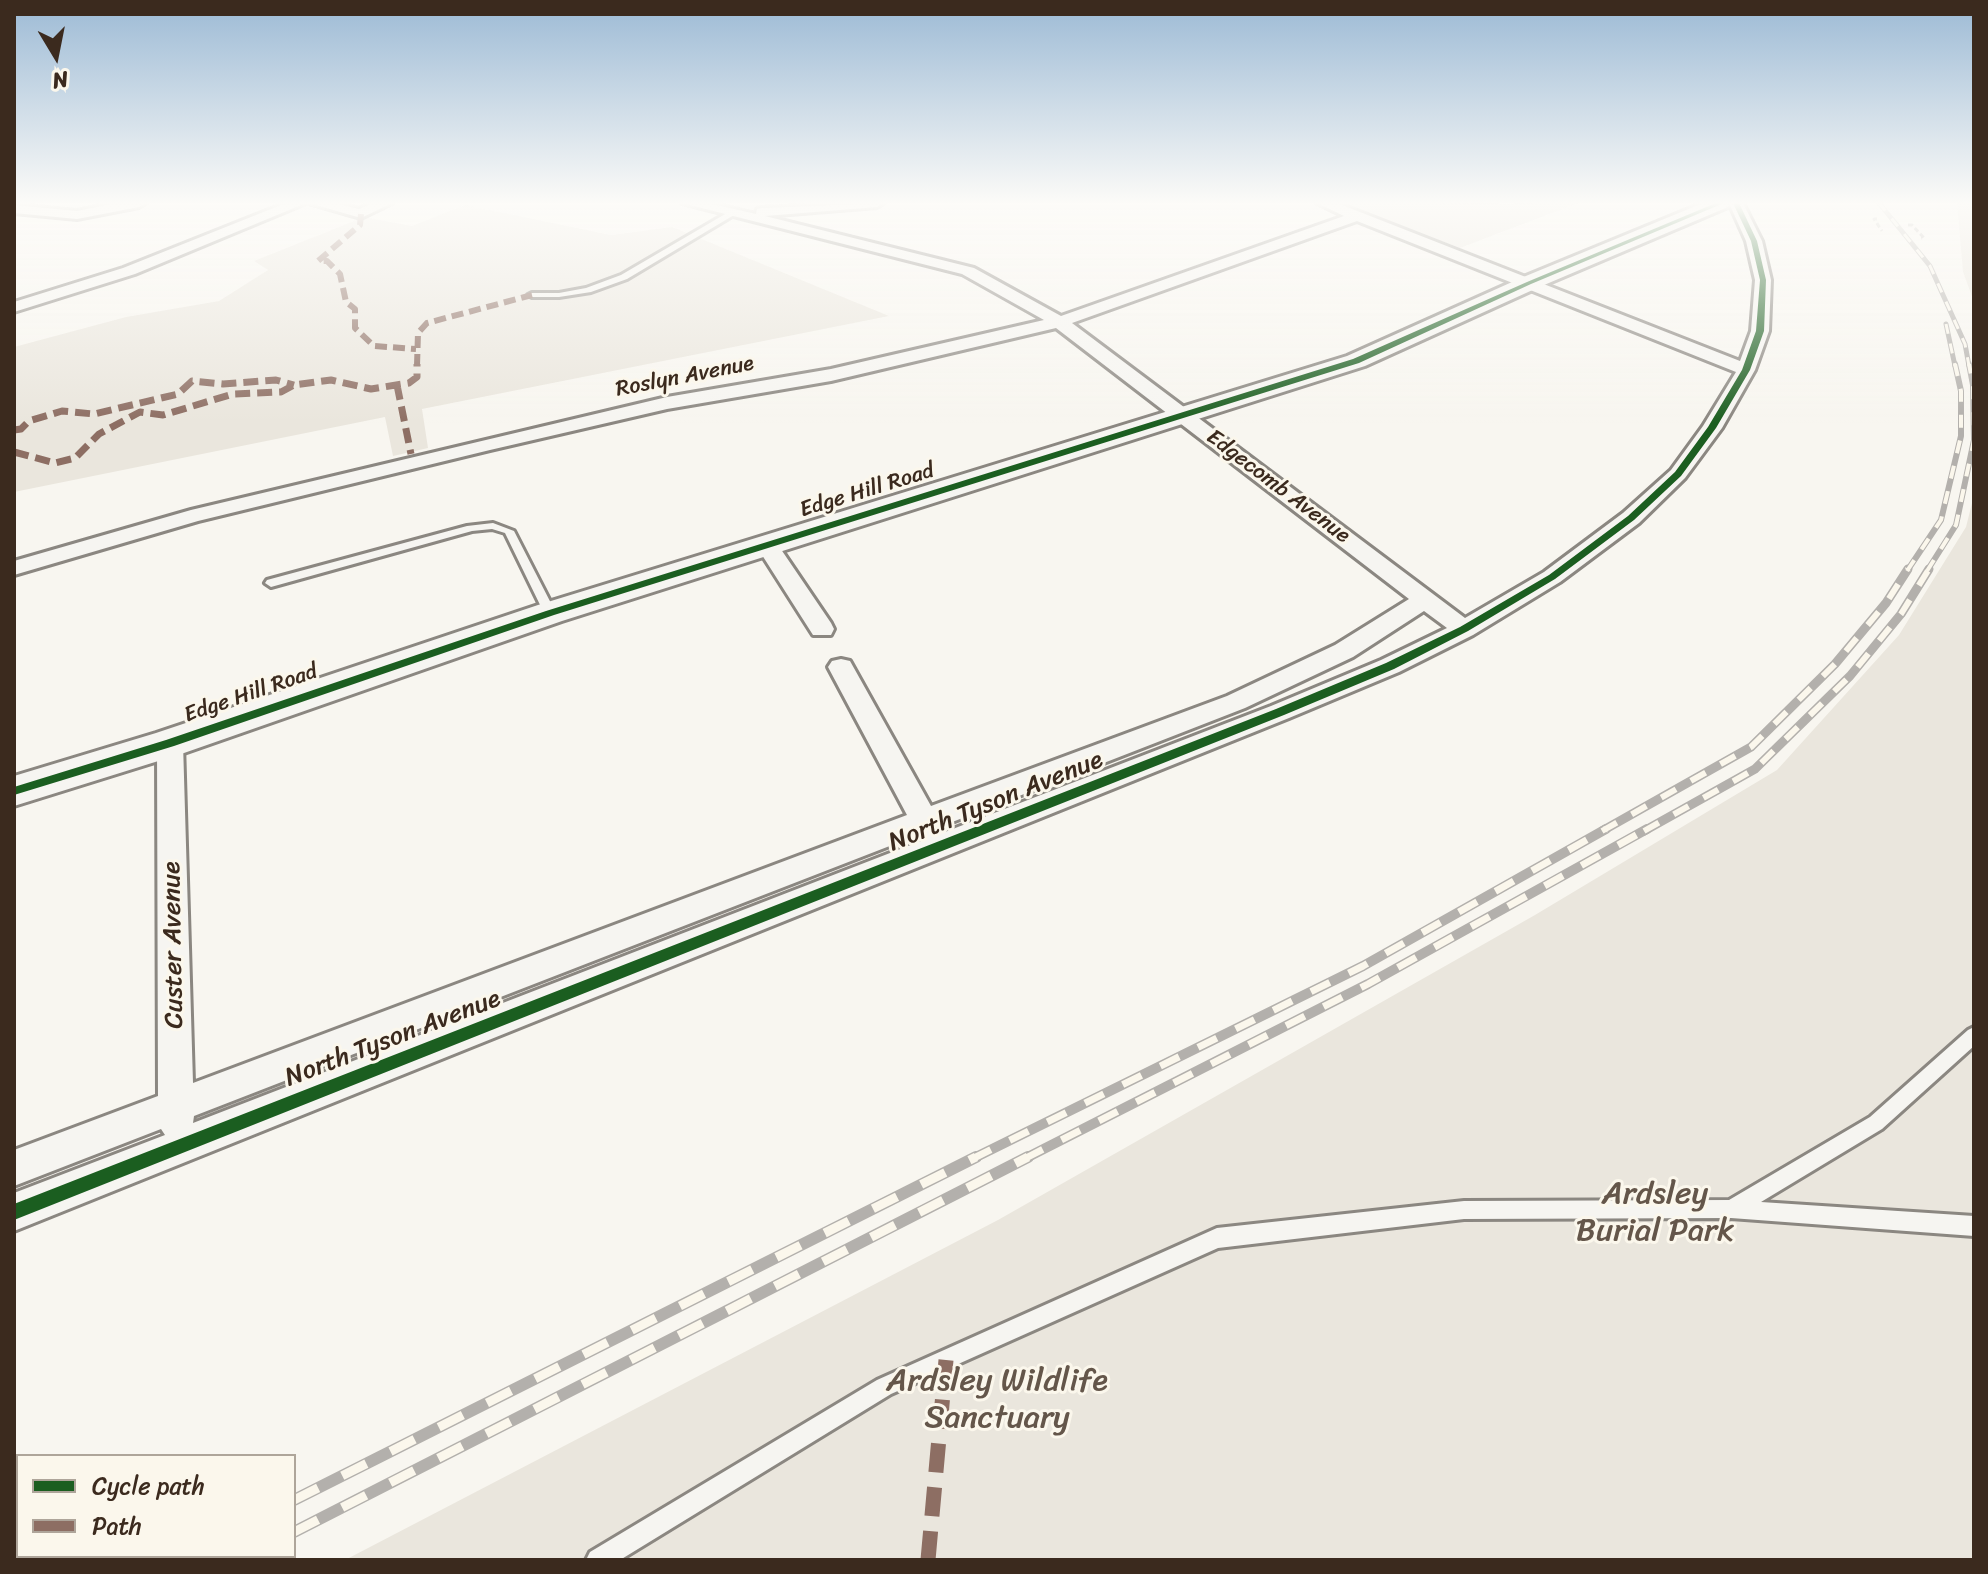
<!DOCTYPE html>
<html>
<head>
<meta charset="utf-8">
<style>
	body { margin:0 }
	#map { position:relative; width:1988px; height:1574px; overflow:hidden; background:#f8f6f0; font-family:Sriracha,sans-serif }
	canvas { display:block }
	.frame { position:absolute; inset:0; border:16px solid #3b2a1e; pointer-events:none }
	.legend { position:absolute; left:16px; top:1454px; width:280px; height:104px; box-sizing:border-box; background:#fbf7ec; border:2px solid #aea59a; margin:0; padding:10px 14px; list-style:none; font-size:24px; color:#3b2a1e }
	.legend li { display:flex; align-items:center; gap:16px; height:40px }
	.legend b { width:40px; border:2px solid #aea59a }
	.north { position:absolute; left:16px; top:16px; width:80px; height:80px; -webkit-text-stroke:6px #fbf7ec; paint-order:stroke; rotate:170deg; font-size:22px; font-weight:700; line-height:32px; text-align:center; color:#3b2a1e }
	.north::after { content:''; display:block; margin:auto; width:28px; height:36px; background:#3b2a1e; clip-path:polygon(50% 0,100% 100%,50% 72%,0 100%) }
</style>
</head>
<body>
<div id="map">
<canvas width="1988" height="1574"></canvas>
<div class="frame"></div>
<ul class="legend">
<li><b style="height:10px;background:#1b5e20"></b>Cycle path</li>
<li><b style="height:10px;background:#8d6e63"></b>Path</li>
</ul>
<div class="north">N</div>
</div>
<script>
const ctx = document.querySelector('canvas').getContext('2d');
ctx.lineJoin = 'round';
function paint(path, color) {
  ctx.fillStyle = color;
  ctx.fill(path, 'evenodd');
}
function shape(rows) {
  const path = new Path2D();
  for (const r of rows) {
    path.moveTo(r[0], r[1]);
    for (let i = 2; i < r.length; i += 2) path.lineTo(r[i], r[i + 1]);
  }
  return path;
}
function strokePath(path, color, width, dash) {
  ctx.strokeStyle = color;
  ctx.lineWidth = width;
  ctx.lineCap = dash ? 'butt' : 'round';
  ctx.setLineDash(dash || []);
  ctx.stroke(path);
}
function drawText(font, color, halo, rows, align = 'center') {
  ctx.font = font + ' Sriracha,sans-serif';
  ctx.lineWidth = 6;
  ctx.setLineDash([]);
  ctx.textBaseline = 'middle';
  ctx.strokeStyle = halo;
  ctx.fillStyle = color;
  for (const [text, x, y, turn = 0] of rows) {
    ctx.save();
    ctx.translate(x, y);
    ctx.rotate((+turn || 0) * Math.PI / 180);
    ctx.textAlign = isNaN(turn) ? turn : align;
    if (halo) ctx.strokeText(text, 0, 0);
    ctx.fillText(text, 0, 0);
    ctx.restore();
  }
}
const green = shape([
	[1338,203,1510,204,1578,203,1460,248],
	[1957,203,1974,203,1974,302,1963,272],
	[465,205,611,235,672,227,690,234,727,214,736,216,699,238,889,316,422,409,428,448,393,456,385,417,14,492,14,347,126,317,219,301,268,270,254,261,364,217,412,226],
	[1974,495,1974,1560,345,1560,998,1220,1535,915,1777,770,1899,635,1966,527]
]);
const path = shape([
	[1877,219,1874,219,1882,231],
	[1908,225,1912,225,1924,238,1921,238]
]);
const lane = shape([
	[732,210,739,212,627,279,591,292,559,297,532,297,528,295,532,293,559,293,586,288,621,275,732,210],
	[493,523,514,531,556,613,554,616,550,617,544,613,505,533,492,529,472,531,271,587,265,583,267,580,467,526,493,523],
	[1974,1027,1974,1046,1882,1129,1761,1202,1974,1216,1974,1236,1731,1218,1464,1219,1218,1248,891,1394,620,1560,586,1560,590,1552,877,1380,1217,1228,1464,1201,1729,1200,1870,1117,1968,1030,1974,1027]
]);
const street = shape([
	[116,203,146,203,139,207,77,219,14,213,14,205,77,211,116,203],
	[286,203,306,203,135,274,14,312,14,302,123,268,286,203],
	[309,203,334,203,359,209,373,203,392,203,361,218,309,203],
	[682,203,708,203,756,214,757,209,762,208,884,203,877,207,765,216,974,268,1061,316,1344,216,1317,203,1337,203,1740,361,1751,331,1755,280,1746,241,1729,203,1743,203,1762,241,1771,280,1769,331,1755,370,1722,428,1685,478,1639,523,1560,582,1473,635,1399,672,1289,718,14,1231,14,1193,165,1135,161,1129,14,1186,14,1150,158,1096,157,743,160,736,170,733,180,736,183,743,193,1083,907,815,828,667,832,661,841,659,850,661,931,806,1227,696,1335,645,1409,599,1056,328,831,381,667,409,490,450,198,521,14,575,14,561,191,510,667,397,831,369,1044,320,962,274,682,203],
	[1357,221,1736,372,1703,426,1671,470,1623,513,1544,572,1465,618,1072,323,1357,221],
	[1424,611,1447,628,1381,660,1271,706,945,832,942,826,1245,708,1353,657,1424,611],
	[918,835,921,841,193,1123,194,1116,918,835],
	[766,537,774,539,831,623,834,629,831,635,813,635,755,544,766,537]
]);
const secondary = shape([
	[1703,203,1731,203,1728,207,1537,288,1365,366,562,621,184,753,14,806,14,776,156,733,538,605,1347,356,1521,278,1703,203]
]);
const railFar4 = shape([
	[1879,203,1930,266,1965,344,1969,366],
	[1946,324,1955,366]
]);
const railFar3 = shape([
	[1907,571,1941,520,1961,436,1961,391,1955,364],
	[1927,571,1956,525,1974,440,1973,385,1969,364]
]);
const railFar2 = shape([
	[1602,831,1751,747,1835,664,1886,603,1908,569],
	[1644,831,1755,769,1850,676,1901,614,1929,569]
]);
const railFar1 = shape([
	[972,1159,1363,966,1606,829],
	[1024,1159,1368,984,1647,829]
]);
const rail = shape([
	[294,1500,976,1157],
	[294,1532,1028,1157],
	[175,1560,183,1556],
	[240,1560,248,1556]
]);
const quietFar2 = shape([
	[361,214,360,225,318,261,327,261,340,274,346,302,355,309,355,328,374,346,416,349],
	[417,366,418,333,427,323,532,295]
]);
const quietFar1 = shape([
	[397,385,411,454],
	[14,430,21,429,29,421,62,411,94,414,178,394,192,381,223,384,276,380,294,385],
	[14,452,55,463,75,458,99,434,140,412,163,415,233,394,281,392,294,385,331,380,371,389,409,383,417,377,417,364]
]);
const quiet = shape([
	[928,1560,946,1360]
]);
const cycleway = shape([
	[1716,203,1724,203,1531,284,1359,363,554,615,174,746,14,795,14,787,166,740,546,611,1353,359,1527,282,1716,203],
	[1733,203,1739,203,1757,241,1766,280,1764,331,1750,370,1716,428,1681,476,1634,520,1555,579,1468,631,1394,669,1284,715,14,1220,14,1204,1276,709,1386,663,1460,627,1549,575,1628,516,1675,472,1708,427,1742,370,1756,331,1760,280,1751,241,1733,203]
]);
const farStreetnames = [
	["Roslyn Avenue",685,377,-11],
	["Edgecomb Avenue",1278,487,37],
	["Edge Hill Road",867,491,-17],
	["Edge Hill Road",251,694,-19]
];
const streetNames = [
	["North Tyson Avenue",996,802,-22],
	["Custer Avenue",174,945,-91],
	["North Tyson Avenue",393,1039,-21]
];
const nearParknames = [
	["Ardsley",1655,1195],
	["Burial Park",1655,1232],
	["Ardsley Wildlife",997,1382],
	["Sanctuary",997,1419]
];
paint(green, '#eae6dd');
strokePath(lane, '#8b8781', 6);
strokePath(street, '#8b8781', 6);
strokePath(secondary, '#8b8781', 6);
strokePath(path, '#b3b0ac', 3, [5, 3]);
paint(lane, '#f6f5f1');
paint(street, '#f6f5f1');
paint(secondary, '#f6f5f1');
strokePath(railFar4, '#b3b0ac', 5);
strokePath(railFar3, '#b3b0ac', 6);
strokePath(railFar2, '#b3b0ac', 9);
strokePath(railFar1, '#b3b0ac', 10);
strokePath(rail, '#b3b0ac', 12);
strokePath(railFar4, '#fbf7ec', 3, [10]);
strokePath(railFar3, '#fbf7ec', 4, [13]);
strokePath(railFar2, '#fbf7ec', 6, [17]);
strokePath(railFar1, '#fbf7ec', 7, [21]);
strokePath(rail, '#fbf7ec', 9, [27]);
strokePath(quietFar2, '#8d6e63', 6, [12, 6]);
strokePath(quietFar1, '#8d6e63', 7, [15, 7]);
strokePath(quiet, '#8d6e63', 15, [29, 15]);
paint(cycleway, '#1b5e20');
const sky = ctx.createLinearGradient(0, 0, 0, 423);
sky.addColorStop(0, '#9cbad5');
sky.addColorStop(0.48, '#fcfbf8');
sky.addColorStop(1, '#fcfbf800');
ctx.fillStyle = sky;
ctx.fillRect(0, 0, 1988, 423);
drawText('22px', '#3b2a1e', '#fbf7ec', farStreetnames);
drawText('26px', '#3b2a1e', '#fbf7ec', streetNames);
drawText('32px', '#64564a', '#fbf7ec', nearParknames);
</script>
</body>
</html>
